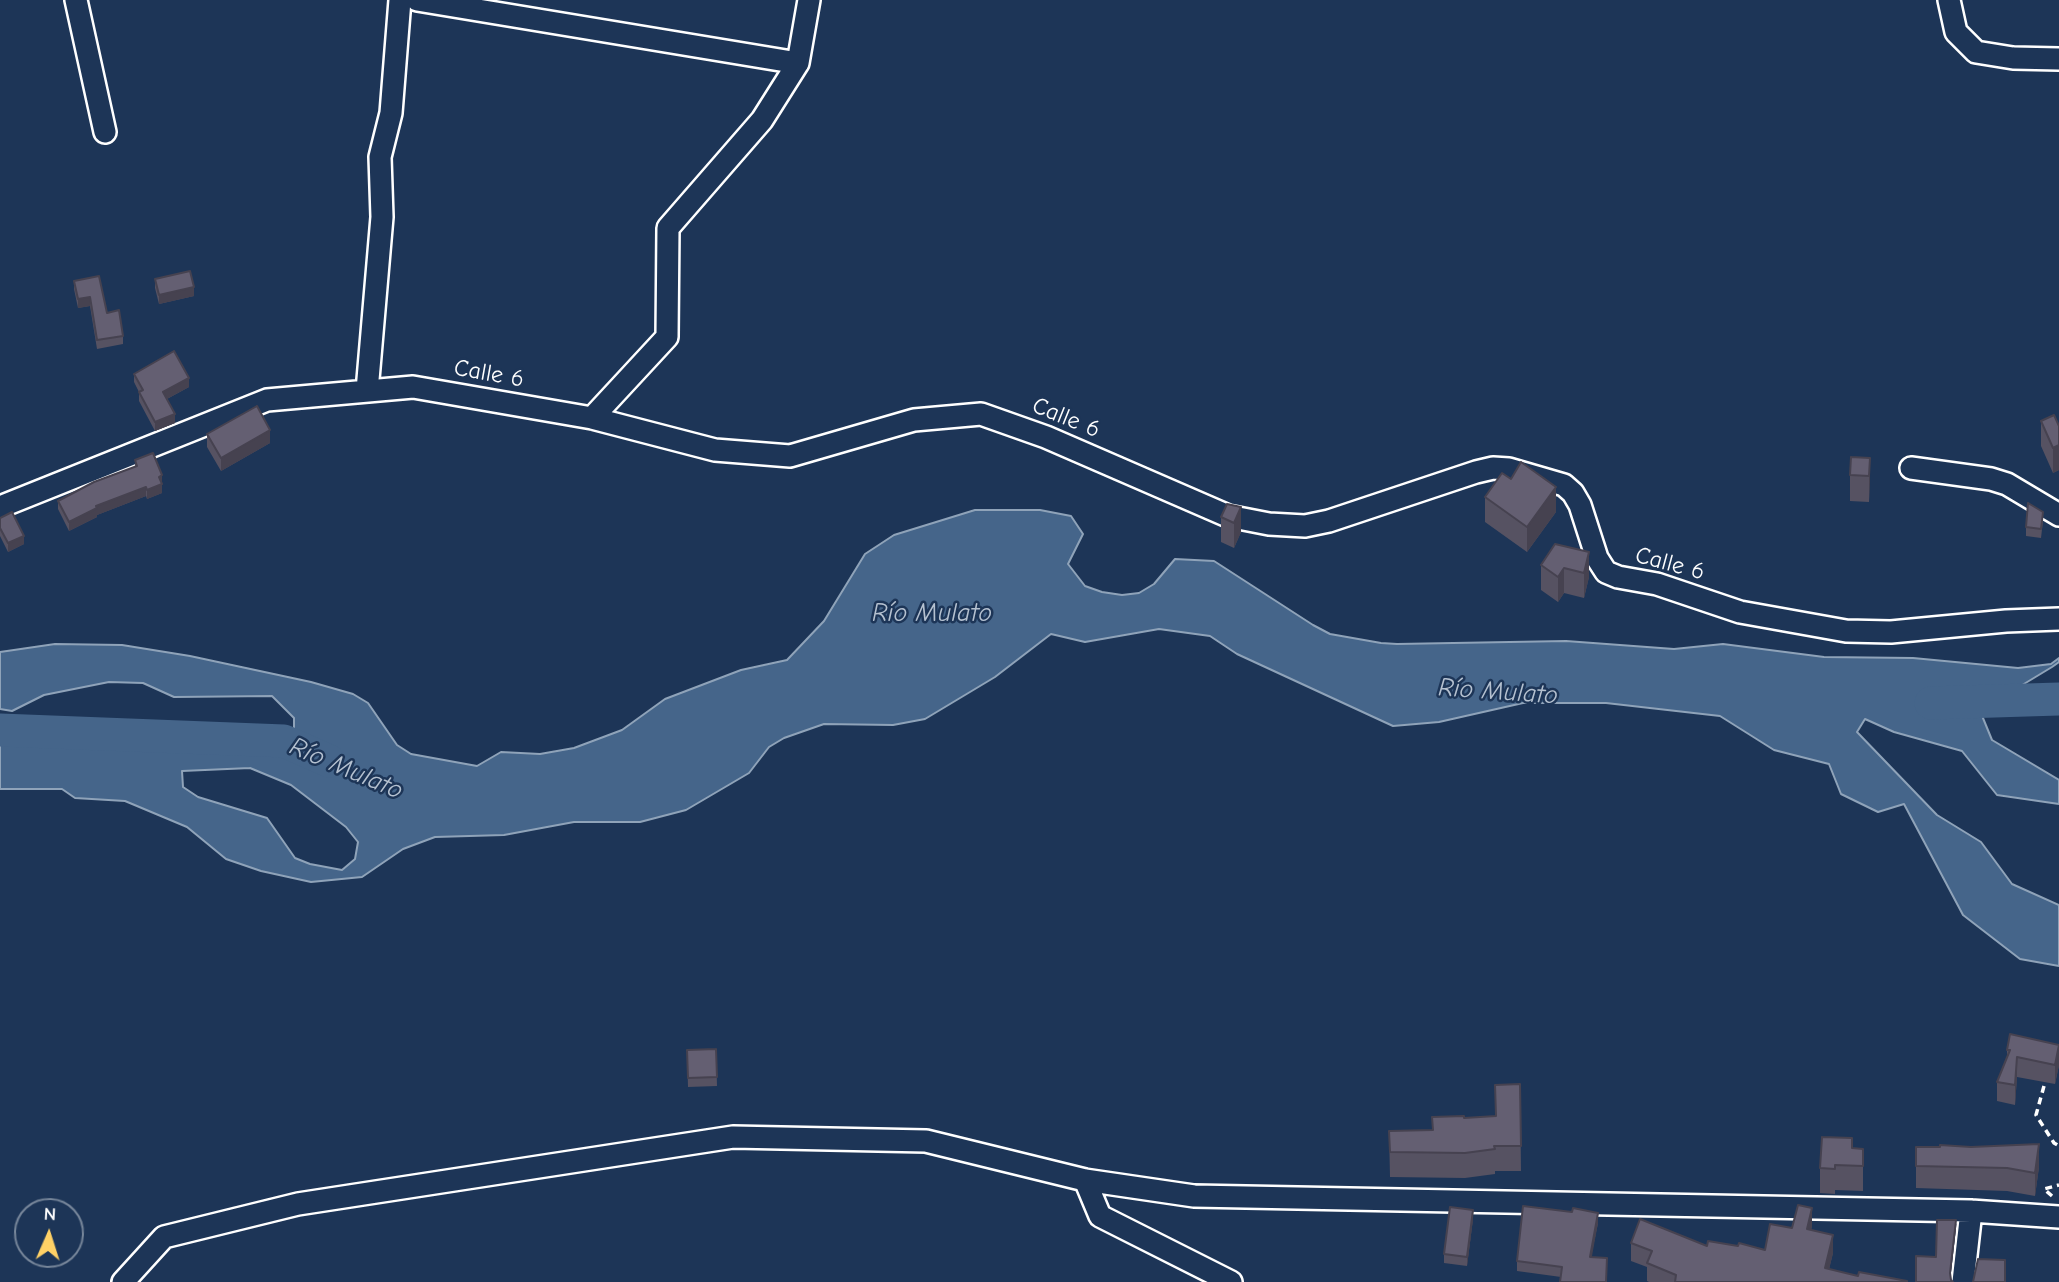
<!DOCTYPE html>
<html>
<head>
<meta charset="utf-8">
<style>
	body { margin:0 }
	#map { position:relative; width:2059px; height:1282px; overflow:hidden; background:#1d3557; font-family:"Comic Neue",sans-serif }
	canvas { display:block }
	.north { position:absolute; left:14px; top:1198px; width:70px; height:70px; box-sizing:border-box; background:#1d3557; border:2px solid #77869a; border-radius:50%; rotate:3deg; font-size:19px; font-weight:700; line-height:28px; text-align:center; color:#fff }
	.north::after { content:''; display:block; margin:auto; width:24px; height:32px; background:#ffd166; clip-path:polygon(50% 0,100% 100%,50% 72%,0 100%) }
</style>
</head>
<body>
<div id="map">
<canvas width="2059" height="1282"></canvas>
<div class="north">N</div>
</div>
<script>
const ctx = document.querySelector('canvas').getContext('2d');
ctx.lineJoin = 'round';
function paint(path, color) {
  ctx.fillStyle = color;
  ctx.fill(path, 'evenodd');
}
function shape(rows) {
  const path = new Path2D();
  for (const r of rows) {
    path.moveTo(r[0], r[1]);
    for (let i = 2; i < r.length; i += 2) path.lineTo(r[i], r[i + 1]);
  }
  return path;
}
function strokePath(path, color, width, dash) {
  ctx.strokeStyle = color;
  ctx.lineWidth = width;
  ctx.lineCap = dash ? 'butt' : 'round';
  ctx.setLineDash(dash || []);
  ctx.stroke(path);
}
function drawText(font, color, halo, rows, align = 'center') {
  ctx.font = font + ' "Comic Neue",sans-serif';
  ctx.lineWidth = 5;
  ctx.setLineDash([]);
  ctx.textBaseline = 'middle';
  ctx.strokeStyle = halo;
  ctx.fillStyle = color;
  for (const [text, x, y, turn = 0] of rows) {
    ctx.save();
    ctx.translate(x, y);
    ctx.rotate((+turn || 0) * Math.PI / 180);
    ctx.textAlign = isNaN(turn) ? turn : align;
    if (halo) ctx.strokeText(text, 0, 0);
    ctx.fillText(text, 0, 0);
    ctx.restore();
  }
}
const water = shape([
	[975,510,1040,510,1071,516,1083,534,1068,564,1085,586,1102,592,1122,595,1139,593,1154,584,1175,559,1214,561,1313,625,1330,634,1381,643,1397,644,1566,641,1674,649,1723,644,1824,657,1913,658,2018,668,2051,664,2059,658,2059,662,2052,667,2009,693,1976,701,1992,740,2059,780,2059,804,1997,795,1962,751,1894,732,1865,719,1857,732,1937,815,1981,842,2012,884,2059,905,2059,966,2020,959,1963,915,1904,804,1878,812,1841,794,1829,764,1774,750,1720,716,1606,703,1523,703,1439,722,1393,726,1237,654,1210,636,1159,629,1085,642,1051,634,995,677,925,719,893,725,824,724,784,738,769,747,749,773,686,810,640,822,574,822,504,835,435,837,403,849,362,877,311,882,261,871,226,859,187,827,125,801,75,798,62,789,0,789,0,726,53,744,138,750,188,744,283,747,294,734,294,718,272,696,174,697,143,683,109,682,44,695,12,711,0,709,0,652,55,644,122,645,190,656,311,682,353,694,368,703,397,745,411,754,477,766,501,752,540,754,574,748,622,730,665,699,741,670,787,660,824,621,865,554,894,535,975,510],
	[250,768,291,785,346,827,358,842,355,859,342,870,310,864,295,858,267,818,198,797,183,787,182,771,250,768]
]);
const river = shape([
	[1931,703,2059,699],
	[0,730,284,741,329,761]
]);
const path = shape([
	[2044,1086,2036,1115,2054,1143,2059,1146],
	[2052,1196,2044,1189,2059,1185]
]);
const minor = shape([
	[76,0,105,132],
	[417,0,798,63],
	[1949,0,1956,32,1976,52,2013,58,2059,59],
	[367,391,382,217,380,157,391,113,400,0],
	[592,418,667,337,668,228,762,120,798,63,809,0],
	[1911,468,1991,479,2007,484,2059,515],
	[0,507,267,400,413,387,592,418,715,450,790,456,914,420,981,414,1046,437,1228,516,1269,524,1305,526,1329,521,1476,472,1493,468,1509,469,1564,485,1573,493,1580,505,1597,558,1606,572,1618,577,1657,584,1740,612,1846,631,1891,632,2006,621,2059,619],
	[1085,1180,1100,1216,1231,1282],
	[123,1282,164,1237,298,1204,733,1137,926,1141,1085,1180,1194,1196,1971,1211,2059,1217],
	[1963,1282,1971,1211]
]);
const wall = shape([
	[155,279,194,296,159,304,155,288],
	[74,281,107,313,123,336,123,344,97,349,90,306,78,308,74,289],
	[134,374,189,387,167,399,175,423,155,431,139,401,139,392,134,382],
	[2041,421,2059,426,2059,470,2053,473,2041,446],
	[207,434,270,443,221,471,207,447],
	[1870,458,1869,502,1850,501,1850,475],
	[135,460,162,475,162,493,147,499,146,496,97,515,97,517,69,531,58,509,58,501,135,467],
	[1485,497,1556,512,1527,552,1485,522],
	[1241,507,1241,532,1234,548,1221,542,1221,517],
	[0,518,24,544,8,552,0,536],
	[2043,521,2041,538,2026,536,2026,527],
	[1555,544,1589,577,1584,598,1564,593,1558,602,1541,590,1541,565],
	[716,1049,717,1086,688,1087,687,1050],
	[2007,1050,2059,1065,2055,1084,2017,1077,2015,1105,1997,1101,1997,1082,2007,1058],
	[1520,1084,1521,1171,1495,1171,1495,1174,1465,1178,1390,1177,1389,1131,1432,1130,1464,1118,1495,1116],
	[1916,1147,2039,1167,2035,1196,2007,1191,1916,1188],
	[1852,1148,1863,1149,1863,1191,1835,1190,1835,1194,1820,1193,1820,1168],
	[1473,1219,1467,1266,1444,1263,1444,1254],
	[1598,1223,1591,1257,1561,1277,1517,1271,1517,1261],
	[1812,1226,1811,1230,1833,1253,1829,1269,1858,1276,1907,1282,1649,1282,1647,1281,1647,1267,1631,1261,1631,1243,1707,1246,1738,1246,1765,1250,1792,1228]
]);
const shadedWall = shape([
	[194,287,194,296,159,304,159,295],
	[90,297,90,306,78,308,78,299],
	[189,378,189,387,163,401,163,392],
	[175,414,175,423,155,431,155,422],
	[270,430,270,443,221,471,221,458],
	[2059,445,2059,470,2053,473,2053,448],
	[1870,458,1870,483,1869,502,1869,476],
	[162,475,162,493,147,499,147,490,159,477],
	[146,487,146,496,97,515,97,517,69,531,69,522,96,506],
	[1556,487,1556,512,1527,552,1527,527],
	[1241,507,1241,532,1234,548,1234,523],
	[24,536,24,544,8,552,8,543],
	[1589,552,1589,577,1584,598,1584,573],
	[1564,568,1564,593,1558,602,1558,577],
	[2059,1045,2059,1065,2055,1084,2055,1065],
	[2017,1057,2017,1077,2015,1105,2015,1085],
	[2039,1144,2039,1167,2035,1196,2035,1173],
	[1812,1208,1812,1226,1807,1247,1807,1229],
	[1473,1210,1473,1219,1467,1266,1467,1257],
	[1598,1213,1598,1223,1590,1267,1590,1257],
	[1956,1220,1956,1228,1950,1281,1950,1273],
	[1833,1235,1833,1253,1826,1282,1825,1268]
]);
const building = shape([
	[190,271,194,287,159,295,155,279,190,271],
	[99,276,107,313,119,310,123,336,97,340,90,297,78,299,74,281,99,276],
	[174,351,189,378,163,392,175,414,155,422,139,392,143,390,134,374,174,351],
	[257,406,270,430,221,458,207,434,257,406],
	[2054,415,2059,426,2059,445,2053,448,2041,421,2054,415],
	[153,453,162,475,159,477,162,484,147,490,146,487,96,506,97,508,69,522,58,501,94,482,137,466,135,460,153,453],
	[1851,457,1870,458,1869,476,1850,475,1851,457],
	[1521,462,1556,487,1527,527,1485,497,1502,473,1511,479,1521,462],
	[2028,503,2043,512,2041,529,2026,527,2028,503],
	[1227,504,1241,507,1234,523,1221,517,1227,504],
	[12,512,24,536,8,543,0,528,0,518,12,512],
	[1555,544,1589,552,1584,573,1564,568,1558,577,1541,565,1555,544],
	[2010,1034,2059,1045,2055,1065,2017,1057,2015,1085,1997,1082,2010,1050,2007,1050,2010,1034],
	[716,1049,717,1077,688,1078,687,1050,716,1049],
	[1520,1084,1521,1146,1494,1146,1495,1149,1465,1153,1390,1152,1389,1131,1433,1130,1432,1117,1464,1116,1464,1118,1496,1116,1495,1085,1520,1084],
	[1822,1137,1852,1138,1852,1148,1863,1149,1863,1166,1835,1165,1835,1169,1820,1168,1822,1137],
	[2039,1144,2035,1173,2007,1168,1916,1166,1916,1147,1940,1147,1940,1145,1971,1147,2039,1144],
	[1798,1205,1812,1208,1807,1229,1833,1235,1825,1268,1858,1276,1859,1272,1907,1281,1907,1282,1675,1282,1676,1275,1647,1263,1652,1251,1631,1243,1640,1219,1707,1246,1708,1241,1738,1246,1739,1243,1765,1250,1770,1224,1792,1228,1798,1205],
	[1523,1206,1572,1212,1573,1208,1598,1213,1590,1257,1607,1258,1606,1282,1560,1282,1562,1267,1517,1261,1523,1206],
	[1450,1207,1473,1210,1467,1257,1444,1254,1450,1207],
	[1937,1220,1956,1220,1950,1273,1951,1280,1953,1282,1916,1282,1916,1256,1936,1257,1937,1220],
	[1978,1259,2005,1260,2005,1282,1973,1282,1978,1259]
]);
const streetNames = [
	["Calle 6",489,374,10],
	["Calle 6",1066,418,22],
	["Calle 6",1670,564,15]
];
const waterNames = [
	["Río Mulato",932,614],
	["Río Mulato",1498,692,4],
	["Río Mulato",346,769,23]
];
paint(water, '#45658a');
strokePath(water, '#8fa3b9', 2);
strokePath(river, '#45658a', 33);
strokePath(minor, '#fff', 26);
strokePath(path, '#fff', 3.5, [7, 5]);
strokePath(minor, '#1d3557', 21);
paint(wall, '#565262');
paint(shadedWall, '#464250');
paint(building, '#645f72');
strokePath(building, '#464250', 2);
drawText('24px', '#fff', '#1d3557', streetNames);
drawText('italic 26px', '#b5c1d0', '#1d3557', waterNames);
</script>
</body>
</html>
